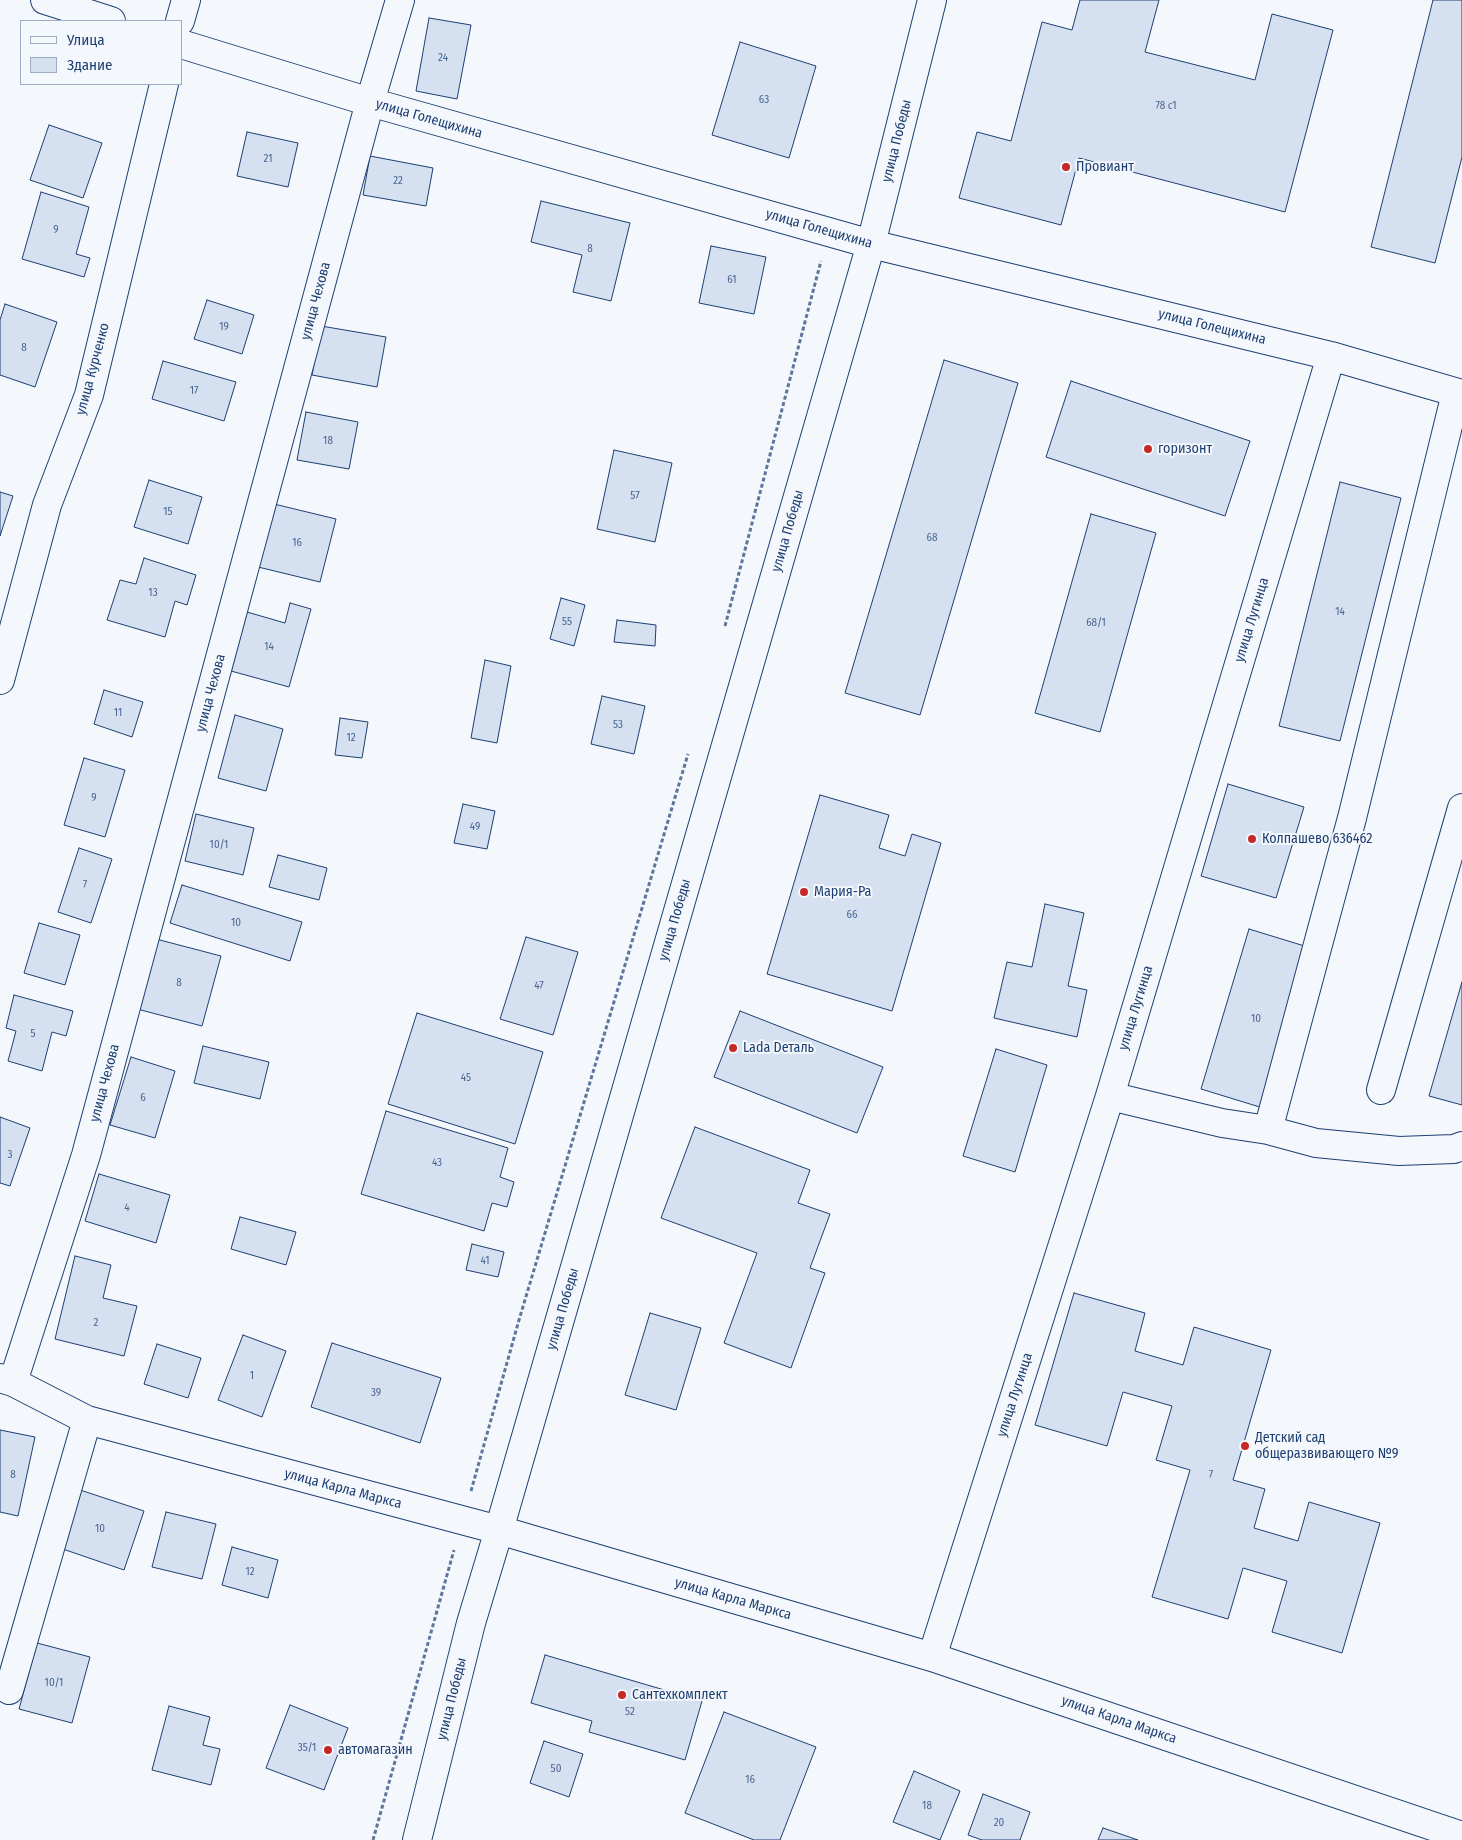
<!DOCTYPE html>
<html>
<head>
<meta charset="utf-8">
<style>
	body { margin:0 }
	#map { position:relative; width:1462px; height:1840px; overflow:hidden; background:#f4f7fb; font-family:"Fira Sans Condensed",sans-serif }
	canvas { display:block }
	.legend { position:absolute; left:20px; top:20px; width:162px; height:65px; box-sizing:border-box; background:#f4f7fb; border:1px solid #9eadc5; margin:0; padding:6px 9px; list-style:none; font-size:15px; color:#1d3f73 }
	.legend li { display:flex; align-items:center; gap:10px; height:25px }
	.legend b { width:25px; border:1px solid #9eadc5 }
</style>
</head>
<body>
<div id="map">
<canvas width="1462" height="1840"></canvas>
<ul class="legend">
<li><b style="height:6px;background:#f4f7fb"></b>Улица</li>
<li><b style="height:14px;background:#d5e0f0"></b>Здание</li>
</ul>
</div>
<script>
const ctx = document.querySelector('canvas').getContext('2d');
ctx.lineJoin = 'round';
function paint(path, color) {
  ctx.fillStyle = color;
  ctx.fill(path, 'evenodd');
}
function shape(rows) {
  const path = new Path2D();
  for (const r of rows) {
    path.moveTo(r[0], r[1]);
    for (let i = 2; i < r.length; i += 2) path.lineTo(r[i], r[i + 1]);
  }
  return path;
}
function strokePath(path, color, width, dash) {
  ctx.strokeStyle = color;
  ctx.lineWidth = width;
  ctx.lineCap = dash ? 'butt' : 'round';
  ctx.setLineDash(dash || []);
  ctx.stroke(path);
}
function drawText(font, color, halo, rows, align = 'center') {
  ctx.font = font + ' "Fira Sans Condensed",sans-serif';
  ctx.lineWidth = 4;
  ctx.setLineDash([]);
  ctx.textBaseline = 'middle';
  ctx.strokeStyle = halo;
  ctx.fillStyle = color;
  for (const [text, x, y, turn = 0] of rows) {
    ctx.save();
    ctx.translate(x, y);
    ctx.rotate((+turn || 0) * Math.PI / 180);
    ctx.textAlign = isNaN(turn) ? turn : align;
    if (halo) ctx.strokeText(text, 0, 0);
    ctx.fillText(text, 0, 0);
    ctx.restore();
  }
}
const building = shape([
	[1080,0,1159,0,1145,52,1255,80,1272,14,1333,30,1285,212,1079,158,1061,225,959,198,977,132,1011,141,1042,22,1072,30,1080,0],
	[1433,0,1462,0,1462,157,1435,263,1371,247,1433,0],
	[429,18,471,25,457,99,416,91,429,18],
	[740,42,816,66,789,158,712,135,740,42],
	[49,125,102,143,83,198,30,180,49,125],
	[247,132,298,143,288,187,237,176,247,132],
	[370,156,433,168,426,206,363,195,370,156],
	[41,192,89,207,76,254,90,258,84,277,22,259,41,192],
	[541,201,630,223,611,301,573,292,582,255,531,242,541,201],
	[711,246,766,257,754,314,699,303,711,246],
	[207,300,254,315,242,354,194,339,207,300],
	[5,304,57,322,35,387,0,375,0,320,5,304],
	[321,326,386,337,377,387,312,375,321,326],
	[944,360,1018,383,920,715,845,693,944,360],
	[163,361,236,382,224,421,152,399,163,361],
	[1071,381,1250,441,1225,516,1046,457,1071,381],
	[306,412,358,422,349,469,297,460,306,412],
	[614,450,672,463,655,542,597,529,614,450],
	[149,480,202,497,188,544,134,527,149,480],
	[1340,482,1401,498,1340,741,1279,726,1340,482],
	[0,492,13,496,0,536,0,492],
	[274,504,336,519,320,582,258,567,274,504],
	[1091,514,1156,533,1100,732,1035,713,1091,514],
	[144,558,196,575,187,605,175,601,165,637,107,620,120,580,136,584,144,558],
	[561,598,585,605,574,646,550,639,561,598],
	[290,603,311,609,289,687,231,671,247,612,285,623,290,603],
	[617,620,656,625,655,646,614,642,617,620],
	[485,660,511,666,497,743,471,738,485,660],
	[104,690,143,702,132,737,94,724,104,690],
	[602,696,645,706,634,754,591,744,602,696],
	[235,715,283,729,266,791,218,778,235,715],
	[340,718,368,722,362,758,335,755,340,718],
	[84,758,125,770,105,837,64,825,84,758],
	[1228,784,1304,807,1276,898,1201,876,1228,784],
	[820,795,889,815,879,848,905,856,912,834,941,843,892,1011,767,974,820,795],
	[463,804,495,811,487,849,454,843,463,804],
	[196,814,254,828,243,875,185,861,196,814],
	[79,848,112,859,91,923,58,912,79,848],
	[278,855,327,868,319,900,269,887,278,855],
	[182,885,302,922,290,961,170,923,182,885],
	[1045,904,1084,913,1068,986,1087,990,1077,1037,994,1018,1007,962,1032,967,1045,904],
	[39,923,80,935,65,985,24,973,39,923],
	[1249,929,1311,948,1263,1108,1201,1089,1249,929],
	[526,937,578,952,553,1035,500,1019,526,937],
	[156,939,221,956,202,1026,137,1009,156,939],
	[1462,982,1462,1105,1429,1096,1462,982],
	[14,995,73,1011,66,1036,52,1032,42,1071,8,1061,16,1031,6,1028,14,995],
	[740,1011,883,1067,857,1133,714,1077,740,1011],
	[417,1013,543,1052,515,1144,388,1104,417,1013],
	[203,1046,269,1062,260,1099,194,1083,203,1046],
	[996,1049,1047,1065,1015,1172,963,1156,996,1049],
	[131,1057,175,1071,155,1138,110,1125,131,1057],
	[386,1111,508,1148,500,1177,514,1182,507,1207,492,1203,484,1231,361,1194,386,1111],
	[0,1117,30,1128,10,1186,0,1183,0,1117],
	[695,1127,810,1170,798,1203,830,1214,810,1268,825,1273,791,1368,724,1343,757,1253,661,1218,695,1127],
	[99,1174,170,1195,156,1243,85,1221,99,1174],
	[240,1217,296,1232,286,1265,231,1249,240,1217],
	[472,1244,504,1252,498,1277,466,1270,472,1244],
	[75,1256,111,1265,103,1298,137,1306,124,1356,55,1339,75,1256],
	[1074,1293,1145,1313,1135,1351,1183,1365,1194,1327,1271,1350,1233,1480,1265,1489,1254,1528,1298,1541,1309,1502,1380,1523,1342,1653,1272,1632,1287,1581,1243,1568,1228,1619,1152,1597,1190,1470,1156,1460,1172,1406,1123,1392,1107,1446,1035,1425,1074,1293],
	[650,1313,701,1328,676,1410,625,1395,650,1313],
	[243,1335,286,1351,262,1417,218,1400,243,1335],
	[332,1343,441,1378,420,1443,311,1407,332,1343],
	[157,1344,201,1358,188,1398,144,1384,157,1344],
	[0,1430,35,1437,18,1516,0,1512,0,1430],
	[77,1489,144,1511,124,1570,57,1547,77,1489],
	[166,1512,216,1524,202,1579,152,1567,166,1512],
	[232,1547,278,1560,268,1598,222,1585,232,1547],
	[37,1643,90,1657,72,1723,19,1709,37,1643],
	[545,1655,702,1701,685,1760,589,1732,592,1721,531,1703,545,1655],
	[290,1705,348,1728,324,1790,266,1768,290,1705],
	[169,1706,210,1717,203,1745,220,1749,211,1785,152,1770,169,1706],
	[724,1712,816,1747,780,1840,754,1840,685,1813,724,1712],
	[544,1741,583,1754,569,1797,530,1783,544,1741],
	[914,1771,960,1791,940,1840,893,1822,914,1771],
	[983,1794,1030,1812,1020,1840,982,1840,968,1835,983,1794],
	[1103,1828,1138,1840,1098,1840,1103,1828]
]);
const path = shape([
	[725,626,821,261],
	[471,1491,519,1320,688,754],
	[373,1840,454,1550]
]);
const minor = shape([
	[45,0,111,21],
	[180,21,186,0],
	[181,44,370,102,871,244,1331,356,1462,394],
	[0,680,47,505,89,395,164,84],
	[1381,1090,1462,808],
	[1110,1096,1222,1123,1268,1130,1316,1143,1399,1151,1454,1149,1462,1146],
	[1268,1130,1352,818,1456,393],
	[0,1378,13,1382,87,1420,499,1530,932,1657,1462,1836],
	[13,1382,86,1155,370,102,400,0],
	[932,1657,1110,1096,1331,356],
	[9,1690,87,1420],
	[417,1840,471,1623,499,1530,871,244,932,0]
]);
const markers = [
	[1066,167,5,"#c62828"],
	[1148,449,5,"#c62828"],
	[1252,839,5,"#c62828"],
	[804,892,5,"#c62828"],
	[733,1048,5,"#c62828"],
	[1245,1446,5,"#c62828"],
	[622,1695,5,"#c62828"],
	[328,1750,5,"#c62828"]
];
const numberNames = [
	["24",443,58],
	["63",764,100],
	["78 с1",1166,106],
	["21",268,159],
	["22",398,181],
	["9",56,230],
	["8",590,249],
	["61",732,280],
	["19",224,327],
	["8",24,348],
	["17",194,391],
	["18",328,441],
	["57",635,496],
	["15",168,512],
	["68",932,538],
	["16",297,543],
	["13",153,593],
	["14",1340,612],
	["55",567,622],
	["68/1",1096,623],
	["14",269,647],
	["11",118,713],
	["53",618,725],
	["12",351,738],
	["9",94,798],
	["49",475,827],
	["10/1",219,845],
	["7",85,885],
	["66",852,915],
	["10",236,923],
	["8",179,983],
	["47",539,986],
	["10",1256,1019],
	["5",33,1034],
	["45",466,1078],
	["6",143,1098],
	["3",10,1155],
	["43",437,1163],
	["4",127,1208],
	["41",485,1261],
	["2",96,1323],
	["1",252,1376],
	["39",376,1393],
	["8",13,1475],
	["7",1211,1475],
	["10",100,1529],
	["12",250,1572],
	["10/1",54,1683],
	["52",630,1712],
	["35/1",307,1748],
	["50",556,1769],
	["16",750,1780],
	["18",927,1806],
	["20",999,1823]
];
const streetNames = [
	["улица Голещихина",429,119,16],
	["улица Победы",897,141,-76],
	["улица Голещихина",819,229,16],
	["улица Чехова",316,301,-75],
	["улица Голещихина",1212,327,14],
	["улица Курченко",93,369,-75],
	["улица Победы",788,531,-74],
	["улица Лугинца",1252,620,-73],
	["улица Чехова",211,693,-75],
	["улица Победы",675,920,-74],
	["улица Лугинца",1136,1008,-73],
	["улица Чехова",105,1083,-75],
	["улица Победы",563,1309,-74],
	["улица Лугинца",1015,1395,-72],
	["улица Карла Маркса",343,1489,15],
	["улица Карла Маркса",733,1599,16],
	["улица Победы",452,1699,-76],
	["улица Карла Маркса",1119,1720,19]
];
const poiNames = [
	["Провиант",1076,167],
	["горизонт",1158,449],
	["Колпашево 636462",1262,839],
	["Мария-Ра",814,892],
	["Lada Dеталь",743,1048],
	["Детский сад",1255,1438],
	["общеразвивающего №9",1255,1454],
	["Сантехкомплект",632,1695],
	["автомагазин",338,1750]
];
paint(building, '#d5e0f0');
strokePath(building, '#1d3f73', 1);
strokePath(minor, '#1d3f73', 30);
strokePath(path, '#5e769c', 3, [4, 2.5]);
strokePath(minor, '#f4f7fb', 28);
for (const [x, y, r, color] of markers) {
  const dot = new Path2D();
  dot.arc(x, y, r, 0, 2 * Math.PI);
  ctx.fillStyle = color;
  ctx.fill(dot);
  strokePath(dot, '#f4f7fb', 2);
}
drawText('11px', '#4b6792', null, numberNames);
drawText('14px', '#1d3f73', '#f4f7fb', streetNames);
drawText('14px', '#1d3f73', '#f4f7fb', poiNames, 'left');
</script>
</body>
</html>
